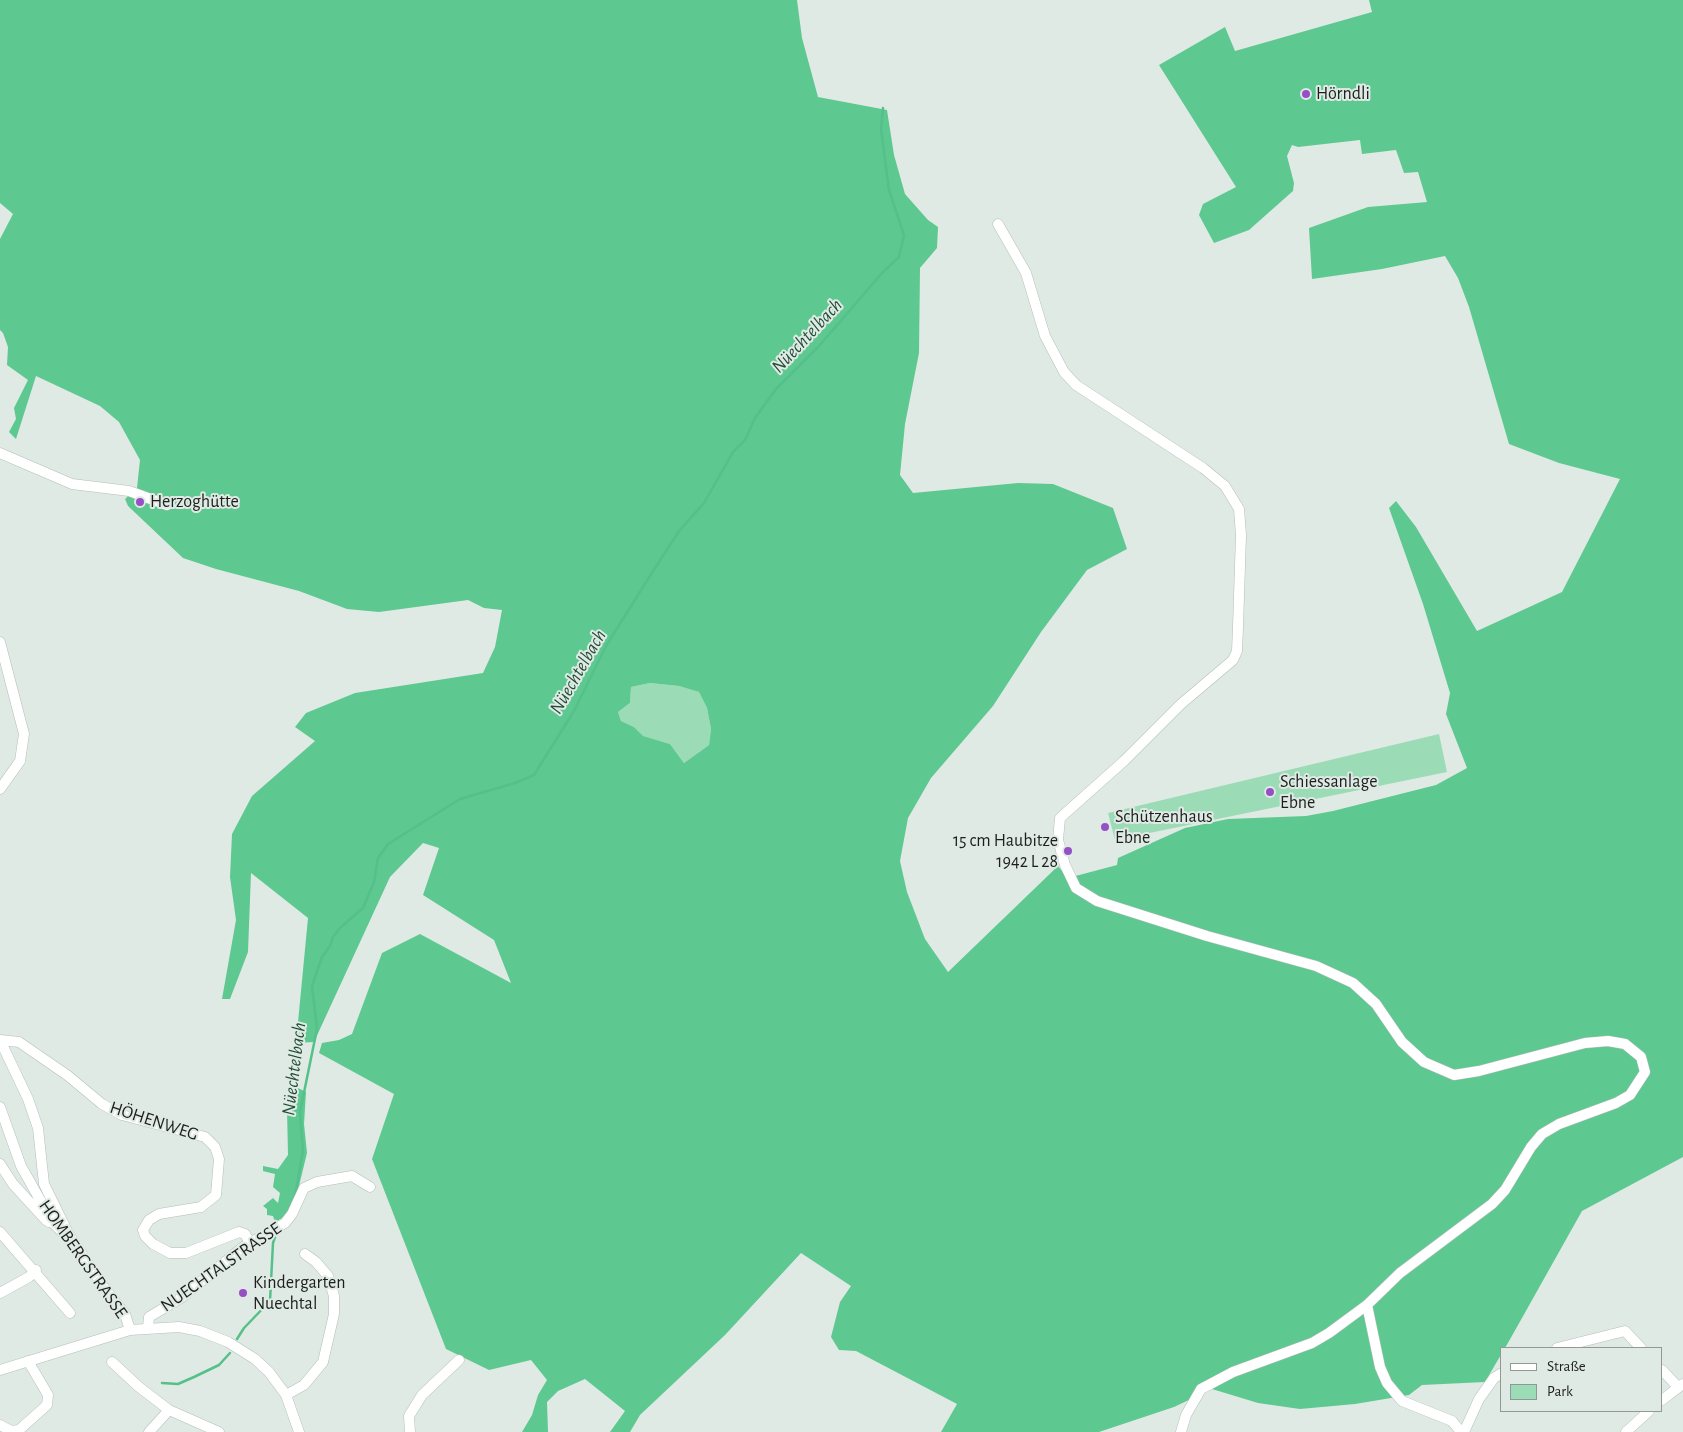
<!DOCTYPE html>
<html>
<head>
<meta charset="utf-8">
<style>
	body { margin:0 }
	#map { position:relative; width:1683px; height:1432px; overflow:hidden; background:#e0eae4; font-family:"Alegreya Sans",sans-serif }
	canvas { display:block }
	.legend { position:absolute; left:1500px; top:1347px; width:162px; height:65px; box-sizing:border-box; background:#e0eae4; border:1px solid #929994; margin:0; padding:6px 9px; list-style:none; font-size:15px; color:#1c1f1d }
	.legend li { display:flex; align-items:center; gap:10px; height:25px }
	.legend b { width:25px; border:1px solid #929994 }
</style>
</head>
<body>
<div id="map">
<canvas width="1683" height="1432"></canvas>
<ul class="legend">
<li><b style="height:6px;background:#fff"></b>Straße</li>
<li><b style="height:14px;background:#9bdbb6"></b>Park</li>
</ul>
</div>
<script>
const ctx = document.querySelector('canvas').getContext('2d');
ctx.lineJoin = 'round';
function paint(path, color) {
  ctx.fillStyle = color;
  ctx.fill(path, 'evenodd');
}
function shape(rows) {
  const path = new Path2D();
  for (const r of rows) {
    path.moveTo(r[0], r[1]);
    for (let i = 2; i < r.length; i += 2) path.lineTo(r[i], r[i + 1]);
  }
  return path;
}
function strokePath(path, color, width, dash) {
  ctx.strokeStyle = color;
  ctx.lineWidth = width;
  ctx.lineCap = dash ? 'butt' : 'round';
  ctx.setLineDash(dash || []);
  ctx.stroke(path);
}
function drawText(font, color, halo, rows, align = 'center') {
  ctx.font = font + ' "Alegreya Sans",sans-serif';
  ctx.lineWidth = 4;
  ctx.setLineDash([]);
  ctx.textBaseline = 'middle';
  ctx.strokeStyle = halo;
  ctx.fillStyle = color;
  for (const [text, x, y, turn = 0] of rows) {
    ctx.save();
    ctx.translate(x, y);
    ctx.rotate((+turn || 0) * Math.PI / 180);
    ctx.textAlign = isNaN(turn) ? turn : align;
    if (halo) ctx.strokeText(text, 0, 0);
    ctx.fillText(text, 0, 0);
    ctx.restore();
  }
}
const green = shape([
	[650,683,679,686,699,692,707,708,711,729,709,745,684,763,670,744,642,736,634,727,621,721,618,712,630,703,631,687],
	[1439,734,1447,772,1115,840,1108,813]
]);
const forest = shape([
	[0,0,797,0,802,38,818,97,887,110,894,155,905,194,928,220,938,227,937,248,920,268,919,353,905,424,900,475,913,493,1018,483,1053,484,1113,508,1127,549,1087,570,1041,632,993,706,931,778,908,818,900,861,907,892,925,939,948,972,1058,866,1068,878,1117,865,1118,858,1185,828,1228,819,1306,816,1333,811,1436,785,1467,768,1446,714,1450,693,1423,604,1389,508,1396,501,1416,527,1477,631,1562,592,1620,479,1559,463,1509,444,1469,307,1458,278,1445,256,1382,269,1312,279,1309,228,1368,207,1427,202,1418,172,1404,173,1396,150,1362,154,1360,140,1298,147,1292,145,1287,156,1294,183,1293,191,1249,230,1214,243,1199,215,1203,204,1236,187,1159,65,1225,27,1235,51,1372,12,1369,0,1683,0,1683,1157,1582,1211,1513,1334,1505,1348,1502,1348,1502,1353,1485,1382,1422,1385,1409,1395,1355,1404,1300,1409,1258,1403,1212,1389,1174,1407,1099,1432,941,1432,957,1404,856,1351,839,1350,831,1337,840,1302,851,1286,801,1253,725,1335,640,1415,630,1432,610,1432,625,1411,585,1379,558,1391,547,1402,548,1432,522,1432,532,1415,538,1395,547,1380,531,1360,489,1370,446,1349,372,1159,394,1094,319,1053,322,1043,339,1040,352,1034,382,953,420,934,511,983,494,940,423,895,439,848,423,843,390,877,314,1042,296,1043,308,918,251,873,248,952,230,999,222,999,236,920,230,877,232,834,252,796,315,741,295,727,306,713,355,693,483,673,495,647,502,610,484,608,468,600,379,612,347,609,299,591,216,569,183,558,128,506,125,499,137,488,140,460,119,422,100,406,36,376,16,439,9,432,16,419,14,408,28,380,7,365,8,347,3,333,0,330,0,239,13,214,0,203],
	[650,683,679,686,699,692,707,708,711,729,709,745,684,763,670,744,643,736,634,727,621,721,618,712,630,703,631,687],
	[294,1086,306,1092,304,1124,307,1153,298,1190,286,1216,275,1222,273,1216,267,1215,267,1209,263,1206,273,1198,278,1203,280,1193,273,1187,275,1174,263,1171,263,1166,278,1169,288,1155,287,1110]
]);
const stream = shape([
	[295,1197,303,1150,300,1112,317,1029,312,986,322,957,330,946,333,937,340,928,363,908,374,882,378,858,388,844,460,799,515,783,534,775,574,711,606,646,648,579,679,531,704,503,733,452,745,440,755,418,776,389,819,346,882,273,899,257,904,235,889,190,881,129,883,108],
	[237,1339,244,1328,270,1301,273,1243,277,1231],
	[162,1383,178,1384,194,1377,219,1365,230,1353]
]);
const minor = shape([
	[998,224,1026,273,1045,336,1064,372,1076,385,1203,468,1225,486,1239,509,1241,535,1238,627,1237,651,1233,660,1181,704,1124,761,1060,818,1058,840,1065,865,1076,888,1097,901,1207,936,1316,966,1353,983,1376,1004,1402,1042,1424,1062,1454,1075,1479,1071,1585,1043,1608,1041,1625,1044,1641,1057,1645,1072,1630,1095,1616,1103,1559,1124,1542,1134,1531,1147,1505,1190,1492,1204,1400,1273,1367,1305,1329,1333,1312,1343,1233,1372,1201,1389,1186,1415,1181,1432],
	[0,453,72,484,129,491,167,505],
	[0,642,24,734,20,761,0,789],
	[0,1040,19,1042,67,1075,102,1104,122,1115,205,1137,215,1147,219,1159,216,1195,201,1207,159,1214,149,1220,143,1230,145,1236,153,1244,170,1253,186,1253,239,1232,245,1234,250,1243],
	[0,1040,28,1099,38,1128,44,1184,68,1233],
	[0,1107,21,1166,53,1223,63,1233,68,1233,103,1286,125,1314,130,1330],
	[0,1164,13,1184,46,1220,49,1222],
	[0,1232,70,1313],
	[0,1293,29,1277,36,1270],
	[1367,1305,1380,1367,1387,1383,1402,1401,1452,1421,1461,1432],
	[148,1327,149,1317,181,1298,243,1247,285,1223,292,1214,304,1188,317,1182,352,1176,370,1187],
	[1557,1348,1625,1331,1641,1348],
	[112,1362,139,1387,169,1410],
	[0,1370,130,1330,179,1327,200,1331,228,1342,255,1359,269,1372,286,1395,299,1432],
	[1662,1370,1678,1387],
	[286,1395,304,1385,323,1362,334,1314,334,1296,328,1276,316,1262,305,1254],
	[1662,1400,1683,1384],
	[0,1425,11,1431,19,1430,47,1405,48,1395,28,1361],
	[149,1432,169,1410,219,1432],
	[410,1432,409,1416,422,1395,459,1360],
	[1464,1432,1479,1399,1494,1378,1502,1373],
	[1626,1432,1649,1411]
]);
const markers = [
	[1306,94,5,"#9450c4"],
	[140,502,5,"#9450c4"],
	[1270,792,5,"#9450c4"],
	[1105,827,5,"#9450c4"],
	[1068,851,5,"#9450c4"],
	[243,1293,5,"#9450c4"]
];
const poiNames = [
	["Hörndli",1316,94],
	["Herzoghütte",150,502],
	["Schiessanlage",1280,782],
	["Ebne",1280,803],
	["Schützenhaus",1115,817],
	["Ebne",1115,838],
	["15 cm Haubitze",1058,841,"right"],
	["1942 L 28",1058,862,"right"],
	["Kindergarten",253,1283],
	["Nuechtal",253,1304]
];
const streetNames = [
	["HÖHENWEG",154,1121,18],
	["HOMBERGSTRASSE",83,1259,55],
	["NUECHTALSTRASSE",221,1267,-35]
];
const waterNames = [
	["Nüechtelbach",807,336,-47],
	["Nüechtelbach",578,672,-60],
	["Nüechtelbach",294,1069,-83]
];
paint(green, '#9bdbb6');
paint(forest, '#5ec891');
strokePath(stream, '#55c08a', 2.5);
strokePath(minor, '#b4beb8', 11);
strokePath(minor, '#fff', 10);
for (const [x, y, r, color] of markers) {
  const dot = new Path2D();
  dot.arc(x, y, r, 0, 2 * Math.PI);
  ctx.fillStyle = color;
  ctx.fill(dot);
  strokePath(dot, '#e0eae4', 2);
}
drawText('18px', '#1c1f1d', '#e0eae4', poiNames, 'left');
drawText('18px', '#1c1f1d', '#e0eae4', streetNames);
drawText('italic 19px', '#224e37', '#e0eae4', waterNames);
</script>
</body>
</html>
